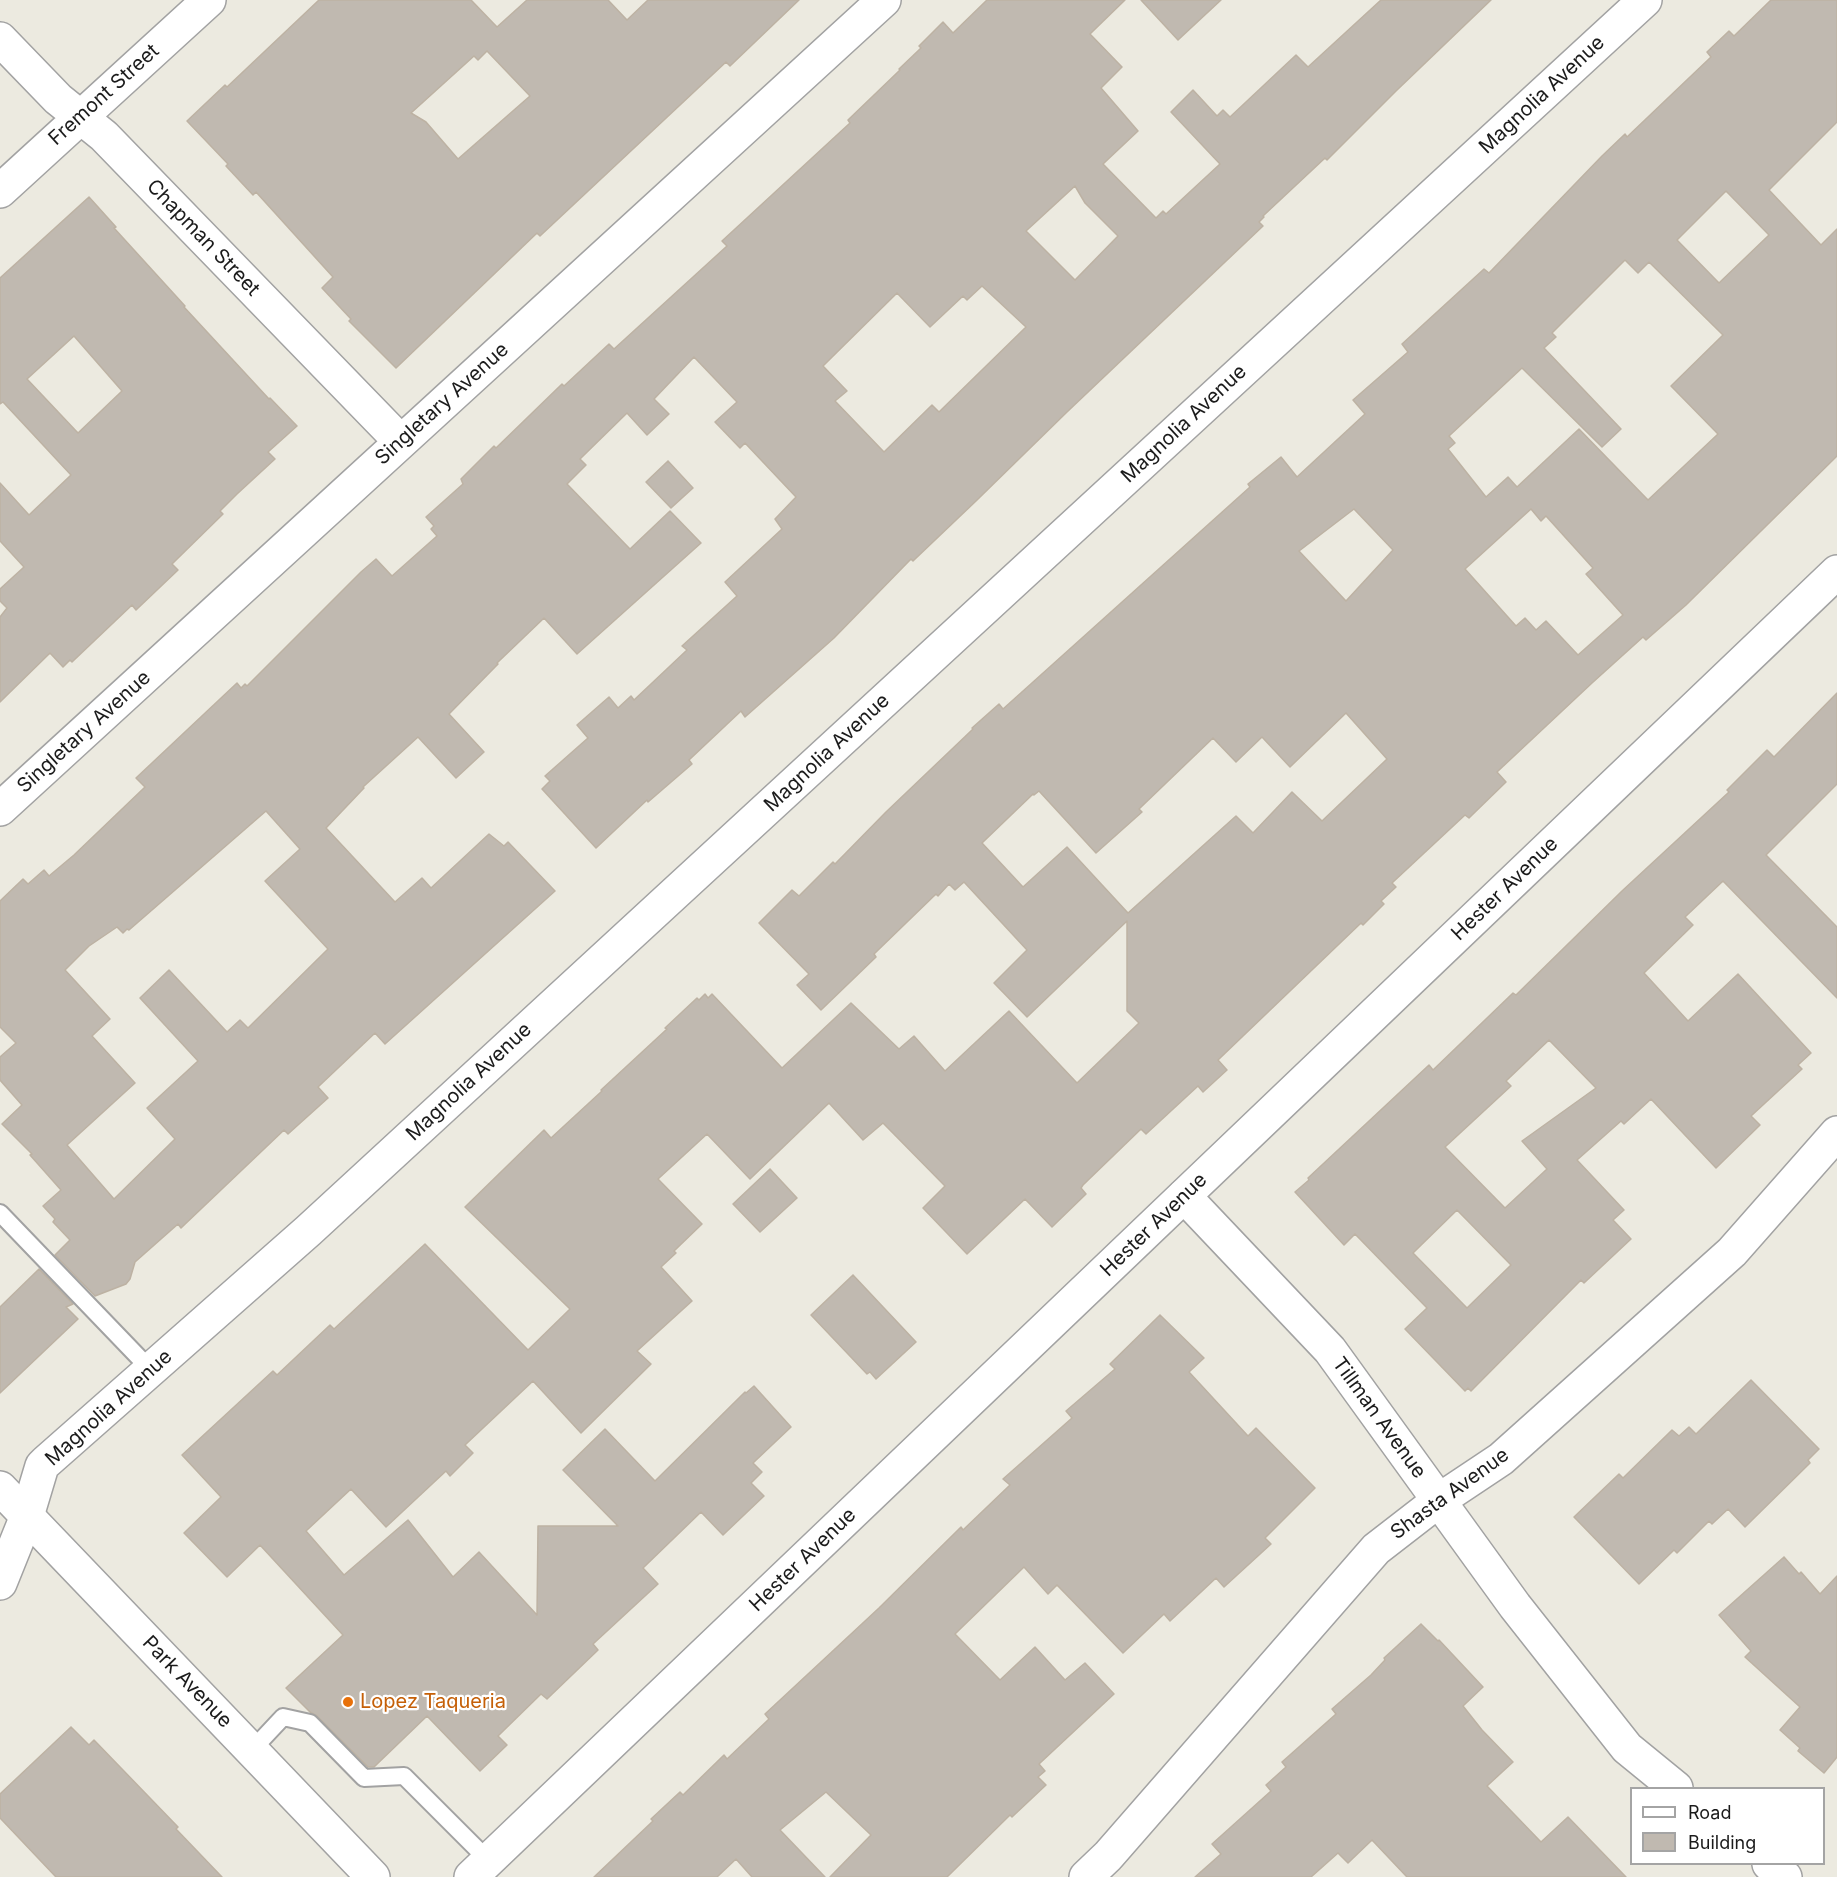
<!DOCTYPE html>
<html>
<head>
<meta charset="utf-8">
<style>
	body { margin:0 }
	#map { position:relative; width:1837px; height:1877px; overflow:hidden; background:#eceae0; font-family:Inter,sans-serif }
	canvas { display:block }
	.legend { position:absolute; left:1630px; top:1787px; width:195px; height:78px; box-sizing:border-box; background:#fff; border:2px solid #a4a4a4; margin:0; padding:8px 10px; list-style:none; font-size:18px; color:#1b1b1b }
	.legend li { display:flex; align-items:center; gap:12px; height:30px }
	.legend b { width:30px; border:2px solid #a4a4a4 }
</style>
</head>
<body>
<div id="map">
<canvas width="1837" height="1877"></canvas>
<ul class="legend">
<li><b style="height:8px;background:#fff"></b>Road</li>
<li><b style="height:16px;background:#c0b9b0"></b>Building</li>
</ul>
</div>
<script>
const ctx = document.querySelector('canvas').getContext('2d');
ctx.lineJoin = 'round';
function paint(path, color) {
  ctx.fillStyle = color;
  ctx.fill(path, 'evenodd');
}
function shape(rows) {
  const path = new Path2D();
  for (const r of rows) {
    path.moveTo(r[0], r[1]);
    for (let i = 2; i < r.length; i += 2) path.lineTo(r[i], r[i + 1]);
  }
  return path;
}
function strokePath(path, color, width, dash) {
  ctx.strokeStyle = color;
  ctx.lineWidth = width;
  ctx.lineCap = dash ? 'butt' : 'round';
  ctx.setLineDash(dash || []);
  ctx.stroke(path);
}
function drawText(font, color, halo, rows, align = 'center') {
  ctx.font = font + ' Inter,sans-serif';
  ctx.lineWidth = 4.5;
  ctx.setLineDash([]);
  ctx.textBaseline = 'middle';
  ctx.strokeStyle = halo;
  ctx.fillStyle = color;
  for (const [text, x, y, turn = 0] of rows) {
    ctx.save();
    ctx.translate(x, y);
    ctx.rotate((+turn || 0) * Math.PI / 180);
    ctx.textAlign = isNaN(turn) ? turn : align;
    if (halo) ctx.strokeText(text, 0, 0);
    ctx.fillText(text, 0, 0);
    ctx.restore();
  }
}
const building = shape([
	[319,0,471,0,497,27,527,0,608,0,627,20,648,0,799,0,730,66,726,62,540,236,537,233,396,368,349,321,351,319,322,288,333,277,256,192,253,195,226,166,228,164,187,121,225,85,227,87,319,0],
	[487,51,530,96,458,159,426,122,411,113,474,56,478,60,487,51],
	[987,0,1125,0,1090,34,1122,67,1101,88,1138,131,1103,164,1156,218,1163,211,1166,214,1220,164,1171,112,1193,90,1217,116,1223,110,1230,117,1296,55,1308,67,1381,0,1491,0,1396,91,1327,160,1325,158,1263,216,1264,217,1259,222,1263,226,1067,412,976,501,913,561,911,559,834,638,745,717,741,711,689,760,692,764,648,802,647,800,596,848,542,789,550,781,545,776,588,738,577,725,609,697,618,708,631,696,634,700,687,650,682,646,737,596,725,582,782,529,775,519,796,497,745,443,740,448,715,422,737,402,694,357,654,399,669,414,647,435,627,413,580,459,586,465,567,484,630,549,670,511,701,543,577,654,544,618,497,663,498,664,449,714,484,752,456,778,418,737,363,787,364,788,326,828,395,902,422,878,431,888,489,834,504,846,508,842,555,891,385,1044,375,1033,318,1087,328,1098,288,1134,284,1130,181,1228,178,1224,135,1262,130,1279,126,1284,95,1296,55,1255,70,1240,53,1222,55,1219,43,1206,61,1190,30,1155,32,1154,2,1124,22,1105,0,1080,0,1057,16,1043,0,1027,0,901,23,879,28,884,44,870,49,876,74,855,145,787,136,778,237,683,241,688,245,684,247,686,361,572,376,559,392,576,437,536,431,529,434,526,426,517,463,484,461,479,494,446,496,448,562,384,564,386,609,344,614,349,727,246,722,241,850,123,848,120,900,70,899,69,921,48,919,46,943,22,953,33,987,0],
	[1075,186,1085,203,1118,236,1075,280,1026,231,1075,186],
	[982,286,1026,327,939,412,932,405,884,452,835,401,847,391,823,366,897,293,930,327,963,296,967,300,982,286],
	[266,811,300,849,265,881,328,949,248,1028,240,1020,227,1032,169,970,140,998,198,1061,147,1108,175,1139,114,1199,67,1145,135,1083,92,1036,110,1019,65,970,89,946,117,927,123,933,127,929,129,930,266,811],
	[1141,0,1221,0,1178,40,1141,0],
	[1771,0,1837,0,1837,122,1769,190,1821,245,1837,229,1837,456,1686,605,1646,640,1643,637,1592,683,1497,772,1506,782,1469,818,1465,815,1392,883,1396,887,1381,901,1384,904,1363,925,1361,923,1218,1060,1227,1070,1203,1092,1198,1086,1146,1134,1141,1129,1083,1185,1081,1188,1086,1194,1052,1227,1025,1199,967,1254,923,1208,945,1186,883,1123,863,1140,829,1103,750,1179,707,1134,658,1179,702,1224,674,1251,676,1253,661,1267,692,1301,637,1351,651,1364,581,1433,533,1381,465,1445,473,1453,450,1476,446,1471,386,1527,351,1489,306,1531,344,1575,408,1520,453,1577,479,1552,537,1615,538,1526,618,1526,563,1470,605,1429,655,1481,745,1392,746,1393,754,1386,791,1427,753,1463,762,1472,751,1483,764,1496,723,1535,701,1512,643,1568,658,1584,593,1644,598,1650,547,1699,541,1694,498,1736,507,1745,480,1771,427,1716,374,1767,368,1767,317,1716,310,1712,286,1688,343,1635,260,1545,227,1577,184,1533,221,1497,182,1455,273,1371,277,1375,330,1325,334,1329,425,1244,528,1350,570,1309,465,1207,544,1130,551,1138,602,1091,601,1090,667,1029,665,1028,697,998,699,1000,705,994,708,998,712,994,782,1068,851,1003,899,1049,914,1036,945,1071,1009,1011,1077,1083,1139,1023,1127,1011,1127,921,1027,1017,994,983,1027,950,964,882,955,890,949,884,938,896,936,894,874,954,876,957,821,1010,797,985,809,974,759,923,792,890,799,896,833,862,835,864,886,812,973,729,972,728,999,704,1003,709,1250,487,1248,484,1281,457,1297,477,1365,414,1353,400,1408,352,1402,344,1484,269,1489,273,1602,156,1625,134,1627,137,1711,57,1707,52,1729,31,1734,36,1771,0],
	[1726,191,1769,235,1719,283,1677,240,1726,191],
	[1625,260,1638,273,1649,262,1723,335,1671,386,1718,434,1648,500,1579,429,1517,487,1508,477,1486,497,1448,449,1455,443,1449,436,1522,368,1602,447,1621,429,1544,348,1556,337,1552,333,1625,260],
	[1354,509,1393,550,1346,601,1299,551,1354,509],
	[1531,509,1541,521,1546,516,1593,568,1586,574,1623,615,1578,655,1546,621,1536,630,1525,618,1516,626,1465,569,1531,509],
	[1346,713,1387,759,1322,821,1292,792,1253,833,1236,816,1128,913,1067,847,1023,887,982,843,1033,794,1034,795,1039,791,1096,853,1142,812,1139,809,1213,738,1236,762,1262,737,1290,767,1346,713],
	[89,197,116,227,114,228,185,306,184,307,269,399,270,398,297,426,268,452,275,459,237,494,220,511,223,514,172,564,178,570,136,610,132,605,72,662,70,660,63,667,50,653,0,702,0,617,7,608,0,601,0,589,24,567,0,541,0,483,29,515,71,475,3,402,0,404,0,278,89,197],
	[74,336,122,391,78,433,27,379,74,336],
	[668,461,693,488,671,508,646,482,668,461],
	[1837,693,1837,784,1766,855,1837,927,1837,998,1723,881,1685,917,1693,925,1644,973,1688,1021,1738,974,1811,1053,1798,1065,1802,1069,1751,1116,1760,1125,1716,1168,1651,1099,1624,1124,1621,1121,1577,1160,1624,1210,1613,1220,1631,1239,1584,1283,1581,1280,1471,1391,1468,1388,1465,1391,1405,1329,1427,1308,1355,1234,1344,1245,1295,1192,1309,1180,1308,1178,1429,1065,1433,1070,1513,993,1516,995,1622,891,1729,792,1727,790,1767,750,1774,757,1837,693],
	[1549,1040,1596,1088,1522,1141,1547,1169,1505,1208,1445,1147,1511,1086,1506,1081,1549,1040],
	[1457,1210,1511,1265,1467,1308,1413,1253,1457,1210],
	[770,1169,797,1198,760,1232,733,1204,770,1169],
	[39,1269,73,1304,66,1307,78,1319,0,1393,0,1307,39,1269],
	[853,1275,916,1342,876,1379,870,1372,867,1374,811,1315,853,1275],
	[1160,1315,1204,1358,1189,1372,1248,1436,1256,1428,1315,1488,1265,1538,1271,1544,1224,1587,1216,1578,1170,1621,1164,1614,1123,1653,1057,1585,1048,1594,1024,1567,955,1634,1000,1680,1035,1647,1065,1680,1085,1663,1114,1694,1039,1764,1045,1771,1038,1777,1046,1785,1012,1817,1010,1815,947,1877,830,1877,871,1835,826,1792,780,1830,825,1877,752,1877,736,1859,717,1877,594,1877,653,1821,651,1819,680,1792,683,1795,724,1755,727,1759,769,1719,765,1714,879,1608,961,1527,963,1530,1010,1485,1003,1479,1072,1418,1066,1411,1115,1369,1110,1364,1160,1315],
	[1751,1380,1819,1449,1808,1460,1810,1463,1745,1527,1728,1509,1712,1524,1709,1521,1677,1553,1674,1550,1639,1584,1574,1517,1619,1474,1623,1478,1672,1430,1679,1436,1689,1427,1696,1434,1751,1380],
	[1784,1557,1799,1574,1801,1572,1820,1594,1837,1576,1837,1757,1824,1773,1798,1751,1800,1748,1780,1730,1800,1707,1745,1657,1751,1651,1719,1615,1784,1557],
	[1421,1624,1438,1641,1439,1640,1483,1687,1463,1706,1482,1730,1513,1762,1487,1786,1541,1842,1568,1817,1626,1877,1407,1877,1372,1840,1348,1863,1338,1853,1311,1877,1195,1877,1221,1854,1212,1844,1271,1791,1266,1785,1286,1767,1282,1762,1336,1714,1332,1709,1371,1675,1385,1660,1384,1658,1421,1624],
	[71,1727,89,1745,94,1740,178,1827,176,1829,222,1877,56,1877,0,1818,0,1794,71,1727]
]);
const service = shape([
	[0,1213,150,1369],
	[252,1750,283,1717,310,1723,364,1778,404,1776,488,1860]
]);
const minor = shape([
	[0,39,58,99,104,136,401,442],
	[0,191,209,0],
	[0,809,884,0],
	[1184,1196,1330,1350,1515,1606,1627,1748,1676,1788],
	[0,1583,27,1516,42,1466,46,1462,308,1231,1645,0],
	[1769,1864,1785,1877],
	[1086,1877,1108,1856,1376,1549,1438,1501,1501,1459,1732,1252,1837,1133]
]);
const tertiary = shape([
	[0,1488,373,1877],
	[471,1877,1837,572]
]);
const markers = [
	[348,1702,6,"#e8710a"]
];
const streetNames = [
	["Fremont Street",104,95,-42],
	["Magnolia Avenue",1542,95,-43],
	["Chapman Street",203,238,46],
	["Singletary Avenue",442,404,-42],
	["Magnolia Avenue",1184,424,-43],
	["Singletary Avenue",84,732,-42],
	["Magnolia Avenue",827,753,-43],
	["Hester Avenue",1505,889,-44],
	["Magnolia Avenue",469,1082,-43],
	["Hester Avenue",1154,1225,-44],
	["Magnolia Avenue",109,1408,-42],
	["Tillman Avenue",1379,1418,54],
	["Shasta Avenue",1450,1494,-36],
	["Hester Avenue",803,1560,-44],
	["Park Avenue",187,1682,46]
];
const foodNames = [
	["Lopez Taqueria",360,1702]
];
paint(building, '#c0b9b0');
strokePath(building, '#bdb2a3', 1.5);
strokePath(service, '#a2a2a2', 20);
strokePath(minor, '#a2a2a2', 36);
strokePath(tertiary, '#a2a2a2', 36);
strokePath(service, '#fff', 16);
strokePath(minor, '#fff', 33);
strokePath(tertiary, '#fff', 33);
for (const [x, y, r, color] of markers) {
  const dot = new Path2D();
  dot.arc(x, y, r, 0, 2 * Math.PI);
  ctx.fillStyle = color;
  ctx.fill(dot);
  strokePath(dot, '#fff', 2);
}
drawText('20px', '#1b1b1b', '#fff', streetNames);
drawText('20px', '#c56008', '#fff', foodNames, 'left');
</script>
</body>
</html>
